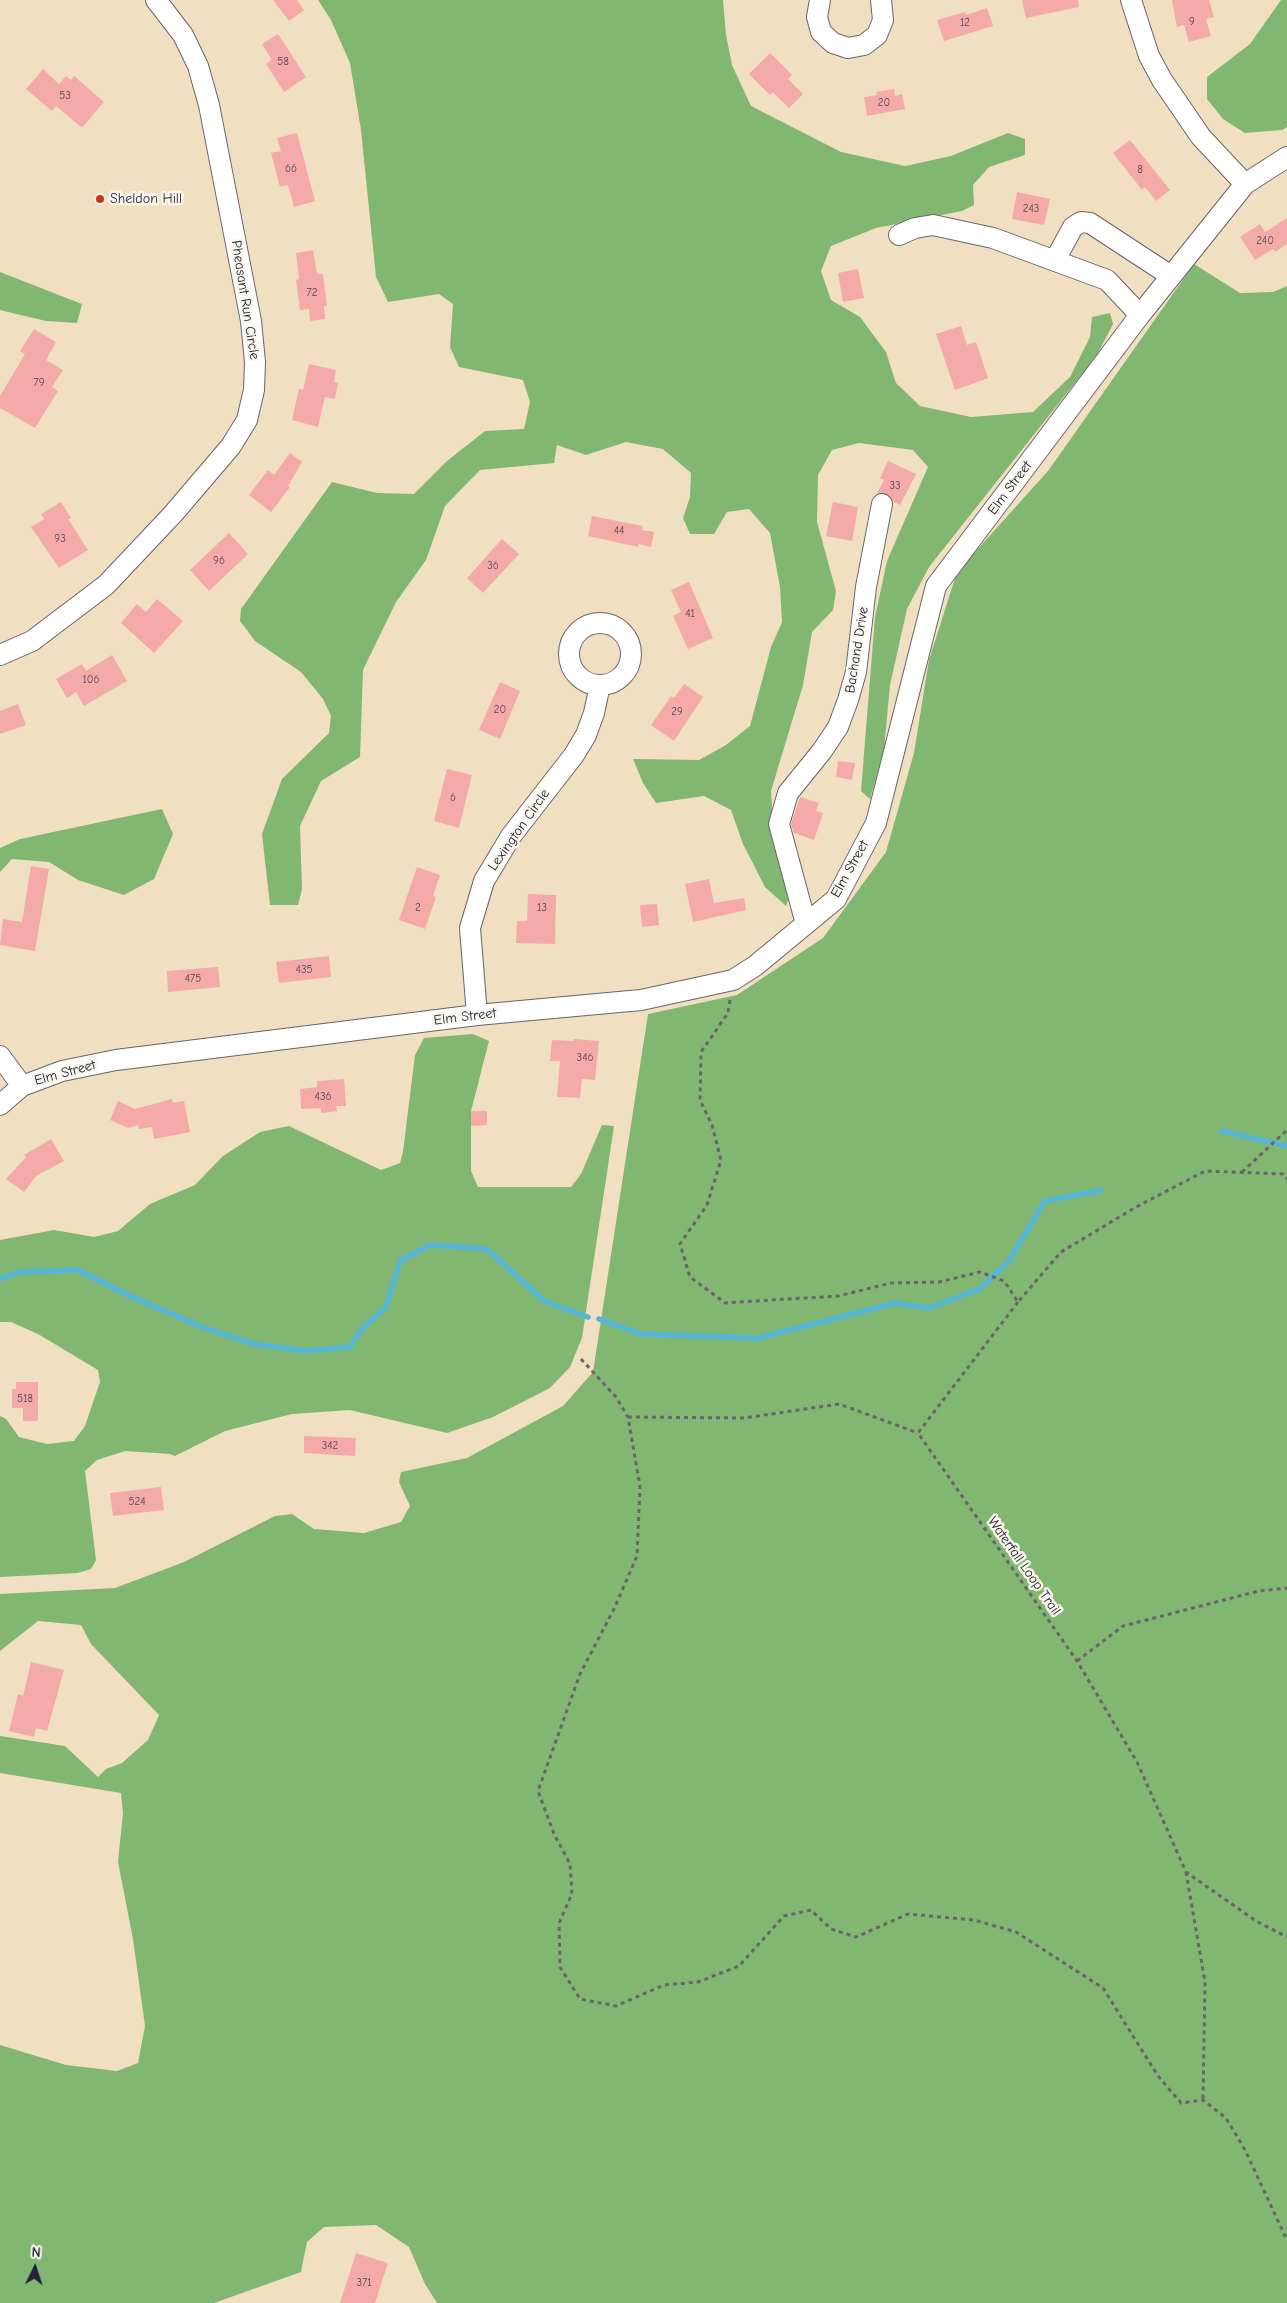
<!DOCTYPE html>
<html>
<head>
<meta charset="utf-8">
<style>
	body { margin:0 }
	#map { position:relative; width:1287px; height:2303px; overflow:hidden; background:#f1dfc1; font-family:"Comic Neue",sans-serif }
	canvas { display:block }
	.north { position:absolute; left:10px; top:2243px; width:50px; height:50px; -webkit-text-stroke:4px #fbf7ec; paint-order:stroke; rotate:4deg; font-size:14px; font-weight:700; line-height:20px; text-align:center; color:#22223b }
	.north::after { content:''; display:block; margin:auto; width:18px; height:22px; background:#22223b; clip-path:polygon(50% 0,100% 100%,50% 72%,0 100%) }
</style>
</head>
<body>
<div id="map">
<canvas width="1287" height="2303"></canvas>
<div class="north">N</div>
</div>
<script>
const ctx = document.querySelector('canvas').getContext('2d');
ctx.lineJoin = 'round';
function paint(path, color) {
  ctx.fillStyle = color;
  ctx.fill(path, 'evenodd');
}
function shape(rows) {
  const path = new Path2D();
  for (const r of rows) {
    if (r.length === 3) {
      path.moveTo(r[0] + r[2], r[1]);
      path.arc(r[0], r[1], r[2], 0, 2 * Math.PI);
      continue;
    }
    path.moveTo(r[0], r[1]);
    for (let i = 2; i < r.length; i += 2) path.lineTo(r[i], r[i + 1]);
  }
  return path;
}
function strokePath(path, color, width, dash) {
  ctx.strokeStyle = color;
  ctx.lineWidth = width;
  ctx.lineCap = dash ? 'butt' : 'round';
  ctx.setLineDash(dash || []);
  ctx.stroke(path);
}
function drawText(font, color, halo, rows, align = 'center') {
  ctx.font = font + ' "Comic Neue",sans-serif';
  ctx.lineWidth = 5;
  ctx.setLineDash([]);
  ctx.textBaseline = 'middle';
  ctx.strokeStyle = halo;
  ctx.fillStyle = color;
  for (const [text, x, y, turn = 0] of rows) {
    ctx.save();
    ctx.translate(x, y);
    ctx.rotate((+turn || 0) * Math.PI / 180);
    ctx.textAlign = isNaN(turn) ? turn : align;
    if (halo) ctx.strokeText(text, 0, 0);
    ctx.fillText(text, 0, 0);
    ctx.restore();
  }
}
const forest = shape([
	[318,0,723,0,726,35,732,65,751,106,841,152,905,166,951,156,1008,133,1025,139,1025,155,989,167,973,185,974,205,962,211,876,228,831,246,821,271,831,300,860,317,886,352,896,383,920,406,971,417,1033,412,1070,377,1090,337,1092,317,1110,313,1113,324,1097,355,929,567,907,609,890,685,884,750,870,799,861,791,875,617,887,561,928,467,913,450,859,443,832,450,818,475,817,522,836,591,833,610,812,632,803,685,771,791,774,836,791,890,786,906,765,887,743,844,731,810,704,796,656,803,643,783,633,759,699,760,726,745,750,726,771,647,782,622,780,587,770,533,749,509,727,512,714,534,690,534,683,518,690,497,691,473,663,449,626,442,586,455,557,445,554,463,480,470,445,506,426,560,396,602,363,670,360,757,321,781,300,826,302,889,298,905,270,905,262,834,282,779,329,733,331,716,323,699,301,672,255,641,240,621,241,609,332,482,377,493,414,494,447,461,485,431,524,429,530,402,523,380,459,367,450,347,453,304,439,294,388,302,376,277,361,130,350,63,331,20],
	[1281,0,1287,0,1287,127,1282,130,1245,133,1223,119,1207,99,1207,77,1250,44],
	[1194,264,1240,293,1273,292,1287,286,1287,2303,437,2303,425,2284,409,2247,376,2225,324,2227,307,2242,301,2272,214,2303,0,2303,0,2045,66,2065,117,2071,138,2063,145,2026,133,1939,118,1862,123,1813,121,1793,0,1773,0,1736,65,1746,98,1777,106,1769,122,1763,148,1740,159,1715,91,1644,81,1625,38,1621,0,1651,0,1594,115,1588,184,1562,275,1516,292,1514,314,1529,364,1533,401,1522,410,1506,399,1482,401,1472,467,1458,563,1406,593,1372,648,1014,737,995,823,938,886,852,914,753,929,660,957,572,1048,471],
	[0,272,82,304,77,323,46,321,0,310],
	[162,809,173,834,154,879,124,895,78,880,49,862,12,859,0,872,0,848,20,839],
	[473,1034,489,1041,471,1111,471,1171,478,1187,571,1187,581,1174,602,1125,614,1126,582,1338,570,1367,550,1388,493,1417,447,1433,350,1410,292,1414,225,1431,175,1456,170,1454,125,1451,97,1460,85,1471,96,1560,91,1569,78,1573,0,1577,0,1416,6,1419,19,1437,47,1444,74,1441,85,1426,100,1382,98,1370,38,1334,11,1322,0,1322,0,1240,54,1230,94,1237,118,1231,150,1204,195,1185,223,1156,260,1132,289,1126,381,1170,400,1163,403,1152,415,1055,424,1038]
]);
const stream = shape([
	[1222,1131,1287,1146],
	[0,1279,19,1272,78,1270,128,1295,202,1327,254,1344,306,1351,350,1347,362,1329,386,1307,400,1261,430,1245,487,1249,544,1301,588,1317],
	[599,1319,641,1334,758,1338,895,1303,928,1308,980,1289,1008,1262,1045,1201,1101,1190]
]);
const building = shape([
	[273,0,297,0,304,10,289,21],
	[1022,0,1078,0,1079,7,1026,18],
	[1172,0,1209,0,1214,17,1206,19,1211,36,1189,42,1184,25,1177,27],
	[987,8,993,26,944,41,937,20,965,12,966,15],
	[278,34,306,77,284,92,266,64,272,60,262,44],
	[770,53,792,75,788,79,803,94,789,108,773,92,770,95,749,74],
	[43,69,59,84,66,76,71,80,74,76,104,102,82,128,56,106,52,111,26,89],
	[894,89,895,96,902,94,905,109,867,116,864,97,877,95,876,92],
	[297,133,315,201,294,207,288,185,280,187,271,153,281,151,277,138],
	[1130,140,1170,190,1156,201,1145,187,1142,190,1113,153],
	[1017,192,1050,199,1044,225,1012,219],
	[1287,218,1287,244,1275,252,1273,249,1255,260,1240,237,1260,224,1265,232],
	[313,250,317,274,323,274,327,306,324,306,325,319,310,321,309,309,300,310,296,280,299,279,296,253],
	[858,269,864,298,843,302,838,273],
	[961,326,967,345,976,342,988,378,955,390,936,334],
	[34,329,56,342,46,360,63,370,52,387,58,391,35,428,0,408,0,396,25,354,20,351],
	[309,364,336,370,334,382,338,383,335,399,325,397,318,427,292,420,299,389,303,390],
	[290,453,302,462,288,486,290,487,271,512,249,495,268,470,274,475],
	[888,461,916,474,900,505,893,501,889,495,877,493,884,480,880,478],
	[61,502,71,518,68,519,88,550,59,568,31,527,44,519,41,514],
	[833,502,858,507,852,541,826,536],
	[592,516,643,526,642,530,654,532,651,547,638,544,638,547,588,536],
	[229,533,248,554,209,591,190,570],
	[502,539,519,554,483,593,467,578],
	[689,582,713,638,688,649,673,616,681,612,671,590],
	[157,599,183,621,154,653,121,623,137,604,146,612],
	[112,655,127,681,84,706,76,692,67,698,56,679,82,664,86,671],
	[500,682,520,691,500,739,479,730],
	[684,684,703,697,674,741,651,725,671,696,674,698],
	[18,704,26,725,0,734,0,711],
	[838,761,855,763,852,780,836,777],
	[447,769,472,775,459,828,434,821],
	[800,797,819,803,816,811,823,813,814,840,794,833,791,824],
	[31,866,49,869,35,951,0,945,3,919,22,922],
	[417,867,440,875,433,896,436,897,425,929,399,920],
	[709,879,714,903,744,898,746,910,693,922,685,884],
	[528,894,556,895,555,944,516,943,517,921,527,921],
	[657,904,659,925,642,927,640,905],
	[329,956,331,977,279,983,276,962],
	[218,967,220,987,168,992,167,971],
	[574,1039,599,1041,595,1080,582,1079,580,1098,557,1097,560,1061,550,1061,552,1040,574,1041],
	[344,1079,346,1106,336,1106,337,1111,321,1113,321,1108,301,1109,300,1089,317,1087,317,1081],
	[172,1099,173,1103,184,1101,190,1132,154,1139,152,1127,139,1129,138,1125,128,1128,110,1120,118,1101,135,1109],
	[471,1111,487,1111,487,1125,471,1126],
	[51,1139,64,1161,36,1176,24,1192,6,1179,26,1157,24,1155],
	[16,1382,38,1382,38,1421,23,1421,23,1408,12,1408,12,1389,16,1389],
	[304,1436,356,1438,355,1456,304,1453],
	[161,1487,164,1510,113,1516,110,1493],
	[31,1662,64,1670,47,1731,36,1728,34,1737,9,1731,18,1694,23,1696],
	[356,2253,388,2263,375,2303,340,2303]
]);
const path = shape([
	[730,1000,728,1013,701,1052,700,1100,712,1125,721,1160,707,1205,680,1244,690,1277,725,1303,838,1296,891,1283,939,1282,980,1272,1004,1281,1018,1302,1061,1252,1136,1207,1205,1171,1283,1174,1287,1179],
	[1242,1172,1287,1130],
	[1018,1302,918,1433,1077,1661,1137,1762,1186,1872,1256,1921,1287,1937],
	[581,1359,616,1397,628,1417,640,1486,637,1556,614,1609,580,1674,538,1791,554,1834,570,1864,572,1894,559,1923,560,1967,580,1999,616,2006,664,1985,698,1982,739,1966,784,1916,811,1910,831,1929,856,1937,908,1914,974,1920,1016,1932,1103,1988,1158,2076,1181,2103,1203,2100,1226,2118,1245,2150,1287,2240],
	[628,1417,744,1418,839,1404,918,1433],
	[1077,1661,1123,1626,1259,1591,1287,1588],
	[1186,1872,1205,1982,1203,2100]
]);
const minor = shape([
	[820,0,817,17,821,32,833,43,848,48,864,45,877,35,883,20,881,0],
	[1131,0,1149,56,1162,80,1201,137,1245,184],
	[899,235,915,228,933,225,993,238,1107,280,1140,315],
	[1055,260,1073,227,1081,222,1090,223,1171,276],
	[600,654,31],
	[0,655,32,641,106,585,173,514,231,446,247,420,254,390,255,362,251,321,209,105,198,66,183,35,156,0],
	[806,924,779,824,788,793,822,751,838,727,848,700,856,672,866,587,882,504],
	[477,1015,470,928,484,881,511,836,574,755,586,735,594,713,600,685],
	[0,1056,22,1086],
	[0,1105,22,1086,62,1071,116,1060,477,1015,641,1000,733,980,755,966,836,899,876,823,936,586,1140,315,1245,184,1287,157]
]);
const markers = [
	[100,199,5,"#c8321e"]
];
const numberNames = [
	["9",1192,22],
	["12",965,23],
	["58",283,62],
	["53",65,96],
	["20",884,103],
	["66",291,169],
	["8",1140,170],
	["243",1031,209],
	["240",1265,241],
	["72",312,293],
	["79",39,383],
	["33",895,486],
	["44",619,531],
	["93",60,539],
	["96",219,561],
	["36",493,566],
	["41",690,614],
	["106",91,680],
	["20",500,710],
	["29",677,712],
	["6",453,798],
	["2",418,908],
	["13",542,908],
	["435",304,970],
	["475",193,979],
	["346",585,1058],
	["436",323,1097],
	["518",25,1399],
	["342",330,1446],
	["524",137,1502],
	["371",364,2283]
];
const poiNames = [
	["Sheldon Hill",110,199]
];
const streetNames = [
	["Pheasant Run Circle",245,300,81],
	["Elm Street",1010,488,-53],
	["Bachand Drive",857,650,-81],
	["Lexington Circle",519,830,-55],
	["Elm Street",850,869,-61],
	["Elm Street",465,1017,-7],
	["Elm Street",65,1073,-15],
	["Waterfall Loop Trail",1024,1566,55]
];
paint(forest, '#82b772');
strokePath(stream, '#57b6d5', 5.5);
paint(building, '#f4aaa9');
strokePath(minor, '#6a646a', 22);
strokePath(path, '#6a646a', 3, [4, 4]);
strokePath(minor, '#fff', 20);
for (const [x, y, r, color] of markers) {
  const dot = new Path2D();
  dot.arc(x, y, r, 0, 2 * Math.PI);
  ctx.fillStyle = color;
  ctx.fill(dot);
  strokePath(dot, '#fbf7ec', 2);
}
drawText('11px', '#564456', null, numberNames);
drawText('14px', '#22223b', '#fbf7ec', poiNames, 'left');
drawText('14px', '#22223b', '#fbf7ec', streetNames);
</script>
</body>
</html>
